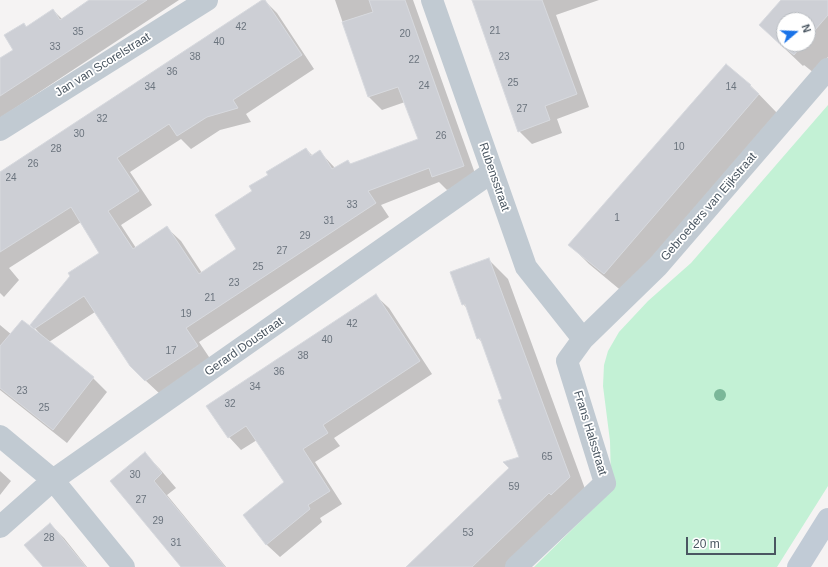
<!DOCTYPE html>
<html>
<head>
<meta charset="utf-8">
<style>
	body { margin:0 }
	#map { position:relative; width:828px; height:567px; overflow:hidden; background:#f5f3f3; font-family:Arial,sans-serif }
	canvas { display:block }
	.north { position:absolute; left:776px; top:12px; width:40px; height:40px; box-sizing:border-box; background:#fff; border:1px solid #b7bbc0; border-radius:50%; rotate:71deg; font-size:11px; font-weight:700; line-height:16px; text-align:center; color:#4a5661 }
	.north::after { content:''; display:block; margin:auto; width:14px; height:18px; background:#1a73e8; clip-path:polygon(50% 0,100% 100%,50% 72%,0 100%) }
	.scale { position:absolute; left:686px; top:537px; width:90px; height:18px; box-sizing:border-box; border:2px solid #4a5661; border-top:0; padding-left:5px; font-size:12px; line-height:14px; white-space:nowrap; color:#4a5661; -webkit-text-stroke:3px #fff; paint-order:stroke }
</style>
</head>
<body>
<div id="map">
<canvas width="828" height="567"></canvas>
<div class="north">N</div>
<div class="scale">20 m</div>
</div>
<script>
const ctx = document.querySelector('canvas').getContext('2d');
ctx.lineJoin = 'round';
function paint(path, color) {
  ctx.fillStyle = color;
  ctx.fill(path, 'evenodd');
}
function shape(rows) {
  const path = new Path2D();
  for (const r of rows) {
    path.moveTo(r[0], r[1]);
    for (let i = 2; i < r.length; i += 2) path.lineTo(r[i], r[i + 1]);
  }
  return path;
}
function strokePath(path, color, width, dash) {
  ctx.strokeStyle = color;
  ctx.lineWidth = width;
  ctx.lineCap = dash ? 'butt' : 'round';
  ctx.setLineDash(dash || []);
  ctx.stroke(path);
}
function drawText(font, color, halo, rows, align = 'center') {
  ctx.font = font + ' Arial,sans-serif';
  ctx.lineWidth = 3.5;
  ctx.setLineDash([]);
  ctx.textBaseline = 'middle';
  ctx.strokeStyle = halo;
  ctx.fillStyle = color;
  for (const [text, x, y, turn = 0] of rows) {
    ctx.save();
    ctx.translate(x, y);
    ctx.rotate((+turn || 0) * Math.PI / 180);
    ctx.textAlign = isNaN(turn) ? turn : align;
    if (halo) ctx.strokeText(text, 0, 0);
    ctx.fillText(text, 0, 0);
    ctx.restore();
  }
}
const green = shape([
	[828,105,828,486,777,567,534,567,599,503,611,479,610,441,603,386,604,365,608,351,619,332,648,301,691,263]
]);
const shadow = shape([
	[91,0,179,0,0,118,0,59,14,50,23,24,27,27,53,10,62,19],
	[264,0,277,13,314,69,246,114,251,122,220,130,191,149,181,139,130,172,152,205,121,225,136,248,167,228,181,241,202,273,238,249,253,191,269,175,306,149,313,156,320,152,335,168,347,161,351,164,419,139,405,102,382,110,368,96,335,0,413,0,477,179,447,190,439,182,381,205,389,217,199,342,211,360,160,394,145,380,95,312,49,342,93,378,107,392,67,443,0,390,0,325,30,350,44,338,32,325,101,253,81,222,9,268,19,280,4,297,0,293,0,173],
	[473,0,599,0,556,15,589,107,557,119,562,133,532,144,519,131],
	[782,0,828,0,828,57,814,73,804,65,803,66,760,25],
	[784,20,808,20,808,44,784,44],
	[750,85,778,114,624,293,589,264,570,245],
	[488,259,508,279,588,497,511,567,407,567,520,457,503,399,484,344,478,338,468,309,463,304],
	[376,296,389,308,432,374,334,438,340,446,315,462,342,504,320,518,322,522,280,557,267,545,244,515,285,482,257,440,241,450,229,437],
	[145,454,159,468,176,488,167,495,226,567,183,567,112,481],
	[0,471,11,481,0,495],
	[50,524,64,538,87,567,44,567]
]);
const building = shape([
	[89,0,147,0,0,96,0,58,13,50,4,35,24,23,26,27,53,9,60,20,89,0],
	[262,0,265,0,302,55,233,100,238,108,207,117,177,136,169,124,117,158,139,191,108,211,133,249,167,226,199,274,236,249,215,215,252,191,249,186,268,175,266,172,306,148,311,156,320,150,332,169,348,160,350,164,418,139,398,87,368,97,342,22,373,12,369,0,405,0,464,166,432,177,429,168,368,191,376,203,186,328,198,346,145,381,130,366,84,296,34,329,94,377,53,430,0,388,0,346,22,320,34,329,30,325,70,276,68,273,99,253,71,207,0,252,0,172,262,0],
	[472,0,542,0,577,94,545,106,550,120,518,132,472,0],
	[781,0,828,0,828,15,808,38,808,20,784,20,784,44,803,44,794,55,784,47,783,47,759,25,781,0],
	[726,64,751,85,750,86,759,94,604,274,568,245,726,64],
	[489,258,570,477,551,495,549,493,472,567,406,567,509,468,503,462,519,457,498,400,502,399,480,338,477,339,465,304,462,305,450,272,489,258],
	[376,294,420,361,323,425,328,433,303,449,330,491,308,505,310,509,266,545,243,515,284,482,246,426,228,438,206,406,376,294],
	[145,452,162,473,154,481,225,567,181,567,110,481,145,452],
	[50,523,86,567,43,567,24,545,50,523]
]);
const street = shape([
	[432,0,526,267,583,339],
	[0,130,207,0],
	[0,436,53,480,124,567],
	[0,527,53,480,492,172],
	[516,567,605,483,567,361,583,339,658,266,828,69]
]);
const secondary = shape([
	[798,567,828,519]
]);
const trees = [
	[720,395]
];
const numberNames = [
	["42",241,27],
	["21",495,31],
	["35",78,32],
	["20",405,34],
	["40",219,42],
	["33",55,47],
	["38",195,57],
	["23",504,57],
	["22",414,60],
	["36",172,72],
	["25",513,83],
	["24",424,86],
	["34",150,87],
	["14",731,87],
	["27",522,109],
	["32",102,119],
	["30",79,134],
	["26",441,136],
	["10",679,147],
	["28",56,149],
	["26",33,164],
	["24",11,178],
	["33",352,205],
	["1",617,218],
	["31",329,221],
	["29",305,236],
	["27",282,251],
	["25",258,267],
	["23",234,283],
	["21",210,298],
	["19",186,314],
	["42",352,324],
	["40",327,340],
	["17",171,351],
	["38",303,356],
	["36",279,372],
	["34",255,387],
	["23",22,391],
	["32",230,404],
	["25",44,408],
	["65",547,457],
	["30",135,475],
	["59",514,487],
	["27",141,500],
	["29",158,521],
	["53",468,533],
	["28",49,538],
	["31",176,543]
];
const streetNames = [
	["Jan van Scorelstraat",103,65,-32],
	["Rubensstraat",494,177,71],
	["Gebroeders van Eijkstraat",709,207,-49],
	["Gerard Doustraat",244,347,-35],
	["Frans Halsstraat",590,433,73]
];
paint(green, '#c3f1d5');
paint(shadow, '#0003');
paint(building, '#cdcfd5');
strokePath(building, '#d7d9de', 1);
strokePath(street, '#c1cad2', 22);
strokePath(secondary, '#c1cbd6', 22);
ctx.fillStyle = '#7bb799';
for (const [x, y] of trees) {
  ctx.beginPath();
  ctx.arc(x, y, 6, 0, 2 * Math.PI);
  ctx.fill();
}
drawText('10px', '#6b747e', null, numberNames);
drawText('12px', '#4a5661', '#fff', streetNames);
</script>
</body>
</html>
